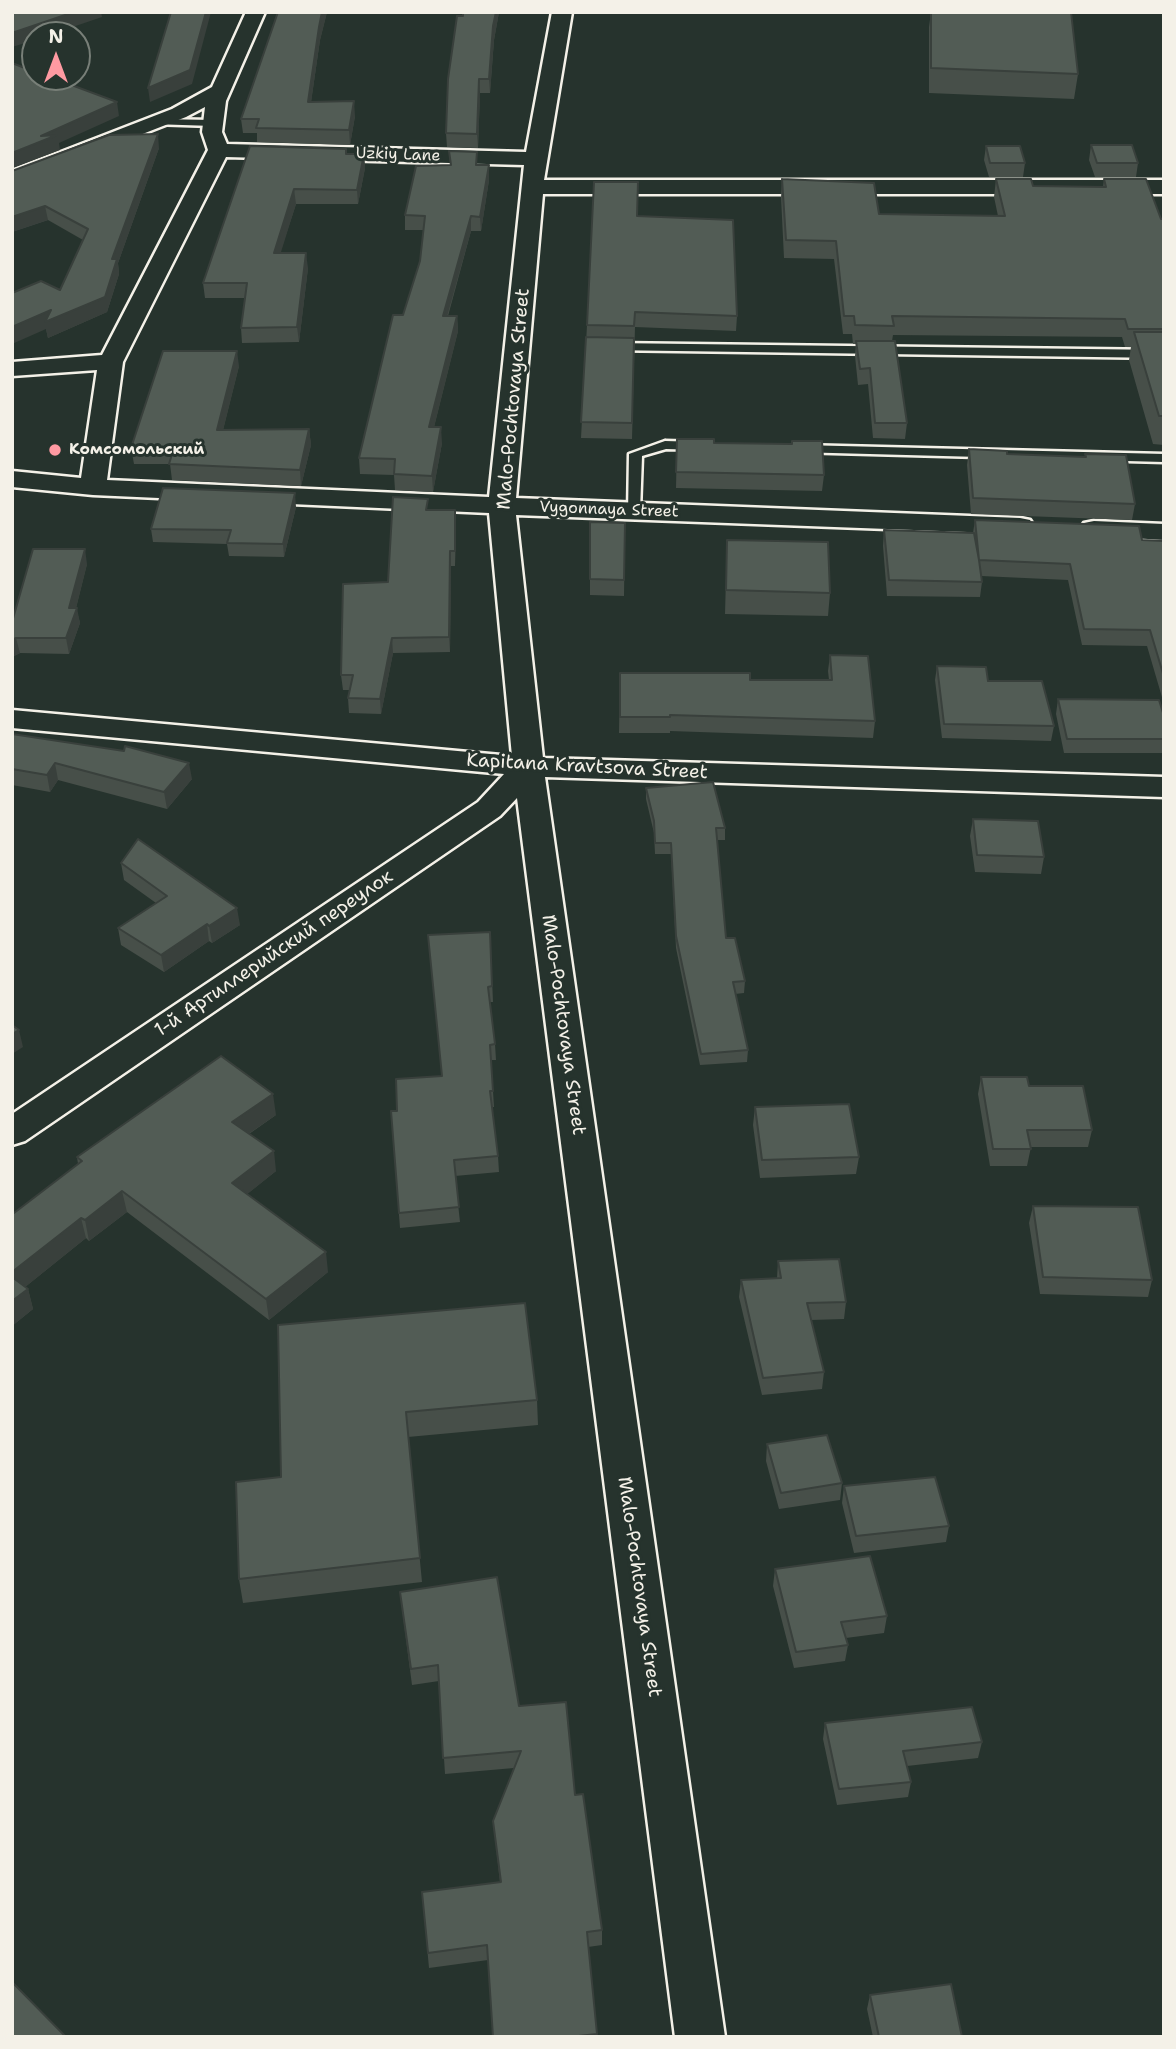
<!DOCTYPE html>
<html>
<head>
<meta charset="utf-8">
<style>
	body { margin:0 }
	#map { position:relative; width:1176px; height:2049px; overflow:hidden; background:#26332d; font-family:"Shantell Sans",sans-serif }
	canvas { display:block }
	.frame { position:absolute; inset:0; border:14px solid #f4f1e8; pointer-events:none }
	.north { position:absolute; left:21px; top:21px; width:70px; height:70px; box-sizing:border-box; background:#26332d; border:2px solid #787f78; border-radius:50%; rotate:0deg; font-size:19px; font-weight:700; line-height:28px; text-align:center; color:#f4f1e8 }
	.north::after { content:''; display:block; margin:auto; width:24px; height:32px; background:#ff9aa2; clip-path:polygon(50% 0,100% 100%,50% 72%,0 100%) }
</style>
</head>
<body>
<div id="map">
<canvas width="1176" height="2049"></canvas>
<div class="frame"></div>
<div class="north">N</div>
</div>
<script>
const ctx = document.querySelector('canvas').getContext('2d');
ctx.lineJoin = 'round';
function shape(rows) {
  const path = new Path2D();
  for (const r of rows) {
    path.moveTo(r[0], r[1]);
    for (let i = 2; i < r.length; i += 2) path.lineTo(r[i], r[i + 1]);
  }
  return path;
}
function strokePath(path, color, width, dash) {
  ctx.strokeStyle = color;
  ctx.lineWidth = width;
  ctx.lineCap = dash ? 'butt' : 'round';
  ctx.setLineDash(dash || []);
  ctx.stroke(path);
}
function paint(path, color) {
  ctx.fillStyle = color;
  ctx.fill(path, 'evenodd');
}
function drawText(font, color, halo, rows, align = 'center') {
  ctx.font = font + ' "Shantell Sans",sans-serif';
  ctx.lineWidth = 6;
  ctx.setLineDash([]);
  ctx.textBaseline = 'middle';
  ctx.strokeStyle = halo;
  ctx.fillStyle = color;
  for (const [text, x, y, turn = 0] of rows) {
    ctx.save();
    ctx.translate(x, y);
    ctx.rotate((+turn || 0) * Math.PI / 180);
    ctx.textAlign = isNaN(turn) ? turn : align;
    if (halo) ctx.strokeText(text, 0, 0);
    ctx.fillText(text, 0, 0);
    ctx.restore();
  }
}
const lane = shape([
	[156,119,213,120,218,123,213,126,152,124,152,120,156,119],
	[611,343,1164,350,1164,358,607,350,607,344,611,343],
	[665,441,700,442,706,446,700,450,666,449,642,456,640,511,633,515,628,514,629,454,665,441],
	[801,445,1164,454,1164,462,796,452,795,449,801,445]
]);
const street = shape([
	[246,12,265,12,226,101,222,132,227,144,526,152,552,12,572,12,544,180,1164,180,1164,194,543,194,516,498,1020,518,1030,520,1034,526,1030,532,1020,534,516,515,543,758,1164,777,1164,797,545,777,725,2037,675,2037,517,798,500,816,25,1141,12,1145,12,1114,478,802,504,774,12,728,12,710,512,756,489,513,93,495,12,487,12,471,81,478,97,370,12,376,12,362,102,355,208,150,202,132,205,107,186,117,12,185,12,171,172,109,212,87,246,12],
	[226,157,524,165,489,497,107,480,123,362,226,157],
	[1094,521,1164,524,1164,540,1084,535,1080,529,1084,523,1094,521]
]);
const wall = shape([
	[278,12,327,12,320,40,311,102,355,116,350,145,257,142,257,133,243,133,241,119],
	[463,12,499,12,494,40,490,93,480,93,478,148,447,147,446,133],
	[931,12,1071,12,1078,74,1074,99,929,93,929,27],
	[1091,145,1138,163,1136,177,1095,177,1089,160],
	[250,146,347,154,364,154,365,168,358,204,296,204,280,253,308,268,299,342,242,343,241,328,245,298,205,298,203,283],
	[986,146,1025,163,1023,177,989,177,984,160],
	[159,148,118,263,119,274,107,312,48,338,46,329,60,290,83,240,48,220,12,232,12,171],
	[449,151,477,165,489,165,489,180,481,231,471,231,448,316,457,316,458,331,434,427,442,443,433,492,395,490,394,475,360,474,359,458,420,261,424,230,405,230,405,215,450,165],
	[782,179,879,214,998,216,994,197,996,179,1033,186,1103,187,1104,179,1161,219,1164,219,1164,445,1153,444,1129,360,1131,347,1125,347,1122,337,893,335,892,341,907,423,905,439,873,438,868,384,858,385,855,356,856,344,853,344,852,334,843,334,834,259,784,258,781,197],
	[637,216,737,316,736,331,635,327,632,439,581,438,587,325],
	[239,366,223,430,309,429,311,445,301,486,172,480,170,464,134,464,131,448],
	[677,439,714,443,791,444,824,475,822,491,676,488],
	[969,449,1007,454,1085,457,1085,454,1135,504,1132,520,971,514,967,465],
	[296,507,284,557,229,556,227,544,153,542,151,529],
	[429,510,456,524,455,566,451,566,450,652,393,653,381,714,349,713,348,698,350,690,343,690,341,675],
	[975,520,1142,540,1164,541,1164,704,1147,646,1082,645,1068,580,981,576,982,582,980,597,887,596,883,546,884,530,973,533],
	[590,522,625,523,624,596,590,595],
	[727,540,830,593,828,616,725,614],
	[87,564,76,608,80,623,69,654,20,653,12,657,12,622],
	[830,655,875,721,873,738,670,731,670,733,619,733,620,673,750,680,829,680,828,671],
	[937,666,988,681,1054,726,1051,741,942,738,935,680],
	[1058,699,1164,716,1164,753,1064,753,1056,714],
	[12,734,192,779,167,809,58,780,50,792,12,785],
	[646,788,725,828,725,840,717,840,726,938,745,981,744,993,735,994,748,1050,747,1062,700,1065,676,948,671,854,655,854,654,833,646,799],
	[973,819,1044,857,1041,874,975,872,970,836],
	[121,863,240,925,212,943,209,941,164,972,121,945,118,928,156,903,124,880],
	[490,932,493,1002,490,1002,495,1044,496,1060,491,1060,494,1107,492,1107,498,1156,499,1172,455,1176,460,1222,400,1228,391,1111,397,1111,442,1076,428,935],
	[981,1077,1029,1086,1092,1130,1088,1147,1031,1147,1027,1166,990,1166,978,1094],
	[755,1107,859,1157,856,1174,760,1178,753,1125],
	[276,1115,249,1134,276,1171,247,1194,328,1272,269,1320,127,1212,89,1241,86,1238,25,1287,28,1289,33,1309,12,1326,14,1213,78,1164,77,1157],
	[1033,1206,1152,1280,1148,1297,1040,1294,1029,1223],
	[778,1261,846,1302,844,1319,811,1320,824,1372,822,1389,762,1395,739,1297,741,1280,777,1278],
	[278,1325,537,1400,538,1425,408,1437,422,1582,243,1603,239,1579,281,1477],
	[767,1444,842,1483,840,1500,779,1509,766,1461],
	[844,1486,949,1526,946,1542,854,1553,842,1503],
	[775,1569,887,1616,884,1633,846,1638,848,1645,845,1661,794,1668,773,1586],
	[402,1609,519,1706,575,1795,602,1930,602,1945,588,1947,597,2037,493,2037,488,1960,429,1968,422,1892,500,1882,493,1821,514,1768,445,1774,439,1681,412,1685],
	[825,1723,982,1742,978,1758,907,1766,911,1782,908,1797,837,1805,823,1739],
	[870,1995,962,2037,873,2037,867,2009]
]);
const shadedWall = shape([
	[74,12,101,12,102,17,49,35,35,35,35,40,12,47,12,33],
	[206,12,211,12,192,84,150,102,148,88],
	[322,12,327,12,320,40,309,116,308,102,319,27],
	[496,12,499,12,494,40,490,93,489,79,493,26],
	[479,79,480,93,478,148,477,134],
	[354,101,355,116,350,145,349,130],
	[117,102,119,116,59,143,60,150,12,168,12,153,41,136],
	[158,134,159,148,118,263,119,274,107,312,48,338,46,329,12,344,12,327,112,259],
	[364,154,365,168,358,204,357,190],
	[489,165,489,180,481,231,480,217],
	[294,189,296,204,276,268,274,253],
	[45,206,48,220,12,232,12,217],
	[471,216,471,231,443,331,443,316],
	[306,253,308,268,299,342,297,327],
	[457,316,458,331,430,443,429,427],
	[237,351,239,366,219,446,217,430],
	[441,427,442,443,433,492,432,476],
	[309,429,311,445,301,486,300,470],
	[295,493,296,507,284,557,283,544],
	[455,510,456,524,455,566],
	[85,549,87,564,73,620,77,608,80,623,69,654,66,638,69,608],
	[450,551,451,566,450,652,449,637],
	[16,638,20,653,12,657,12,640],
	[392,638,393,653,381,714,380,699],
	[55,763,58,780,50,792,47,775],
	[189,763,192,779,167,809,164,792],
	[237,908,240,925,212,943,209,926],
	[207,924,209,941,164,972,161,955],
	[19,1030,23,1047,12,1054,12,1034],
	[273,1094,276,1115,235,1143,232,1122],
	[274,1151,276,1171,235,1204,232,1183],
	[122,1191,127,1212,89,1241,85,1220],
	[81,1218,86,1238,14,1296,12,1287,12,1272],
	[326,1252,328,1272,269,1320,266,1299],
	[28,1289,33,1309,12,1326,12,1301]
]);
const building = shape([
	[12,12,74,12,12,33,12,12],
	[171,12,206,12,190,70,148,88,171,12],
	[278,12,322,12,319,27,308,102,354,101,349,130,256,128,259,119,241,119,278,12],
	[463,12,496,12,493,26,489,79,479,79,477,134,446,133,448,79,457,16,463,16,463,12],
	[931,12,1071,12,1078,74,931,68,931,12],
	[12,63,35,72,35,77,50,77,117,102,41,136,57,135,12,153,12,63],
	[158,134,112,259,117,259,105,297,45,322,51,310,12,327,12,293,41,281,60,290,88,229,45,206,12,217,12,171,109,135,158,134],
	[1091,145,1132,145,1138,163,1097,163,1091,145],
	[250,146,346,149,346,154,364,154,357,190,294,189,274,253,306,253,297,327,241,328,247,283,203,283,250,146],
	[986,146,1020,146,1025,163,990,163,986,146],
	[449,151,477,152,476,165,489,165,480,217,471,216,443,316,457,316,429,427,441,427,432,476,394,474,395,459,359,458,393,315,403,315,420,261,425,216,405,215,416,166,451,165,449,151],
	[782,179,874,183,879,214,1005,216,996,179,1031,179,1033,186,1106,187,1104,179,1146,179,1161,219,1164,219,1164,329,1128,329,1125,319,892,316,894,326,855,325,854,316,844,316,836,241,786,240,782,179],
	[594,182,638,182,637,216,733,220,737,316,635,312,634,326,587,325,594,182],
	[1134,332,1164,332,1164,416,1159,416,1134,332],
	[586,337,634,338,632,423,581,422,586,337],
	[856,341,895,341,907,423,875,423,870,368,860,369,856,341],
	[163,351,237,351,217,430,309,429,300,470,169,464,174,448,131,448,163,351],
	[677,439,714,439,714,443,792,444,792,441,822,441,824,475,676,472,677,439],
	[969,449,1007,451,1007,454,1086,457,1085,454,1126,455,1135,504,973,498,969,449],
	[163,488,295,493,283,544,227,543,231,530,151,529,163,488],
	[393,497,428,499,426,510,455,510,455,551,450,551,449,637,392,638,380,699,348,698,353,675,341,675,343,584,388,582,393,497],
	[975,520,1139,526,1142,540,1164,541,1164,677,1150,630,1084,629,1070,564,979,560,982,582,889,580,884,530,974,533,979,560,975,520],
	[590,522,625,523,624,580,590,579,590,522],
	[727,540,828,542,830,593,726,590,727,540],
	[33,549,85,549,69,608,77,608,66,638,16,638,12,640,12,622,33,549],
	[830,655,868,656,875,721,670,715,670,717,620,717,620,673,750,673,750,680,832,680,830,655],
	[937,666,986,667,988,681,1042,681,1054,726,944,724,937,666],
	[1058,699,1159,700,1164,716,1164,739,1067,739,1058,699],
	[12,734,124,751,125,746,189,763,164,792,55,763,47,775,12,769,12,734],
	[713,782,725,828,716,828,726,938,735,938,745,981,733,982,748,1050,701,1054,676,936,671,843,655,843,654,821,646,788,713,782],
	[973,819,1038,821,1044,857,977,855,973,819],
	[138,839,237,908,209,926,207,924,161,955,118,928,167,896,121,863,138,839],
	[490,932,492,986,488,987,495,1044,490,1045,493,1091,490,1091,498,1156,454,1160,459,1207,399,1213,391,1111,397,1111,396,1079,442,1076,428,935,490,932],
	[12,1025,19,1030,12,1034,12,1025],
	[221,1056,273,1094,232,1122,274,1151,232,1183,326,1252,266,1299,122,1191,85,1220,81,1218,12,1272,12,1211,14,1213,82,1161,77,1157,221,1056],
	[981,1077,1027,1077,1029,1086,1083,1086,1092,1130,1027,1130,1031,1149,993,1149,981,1077],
	[849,1104,859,1157,762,1160,755,1107,849,1104],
	[1033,1206,1138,1207,1152,1280,1043,1277,1033,1206],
	[839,1259,846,1302,807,1303,824,1372,763,1378,741,1280,781,1278,778,1261,839,1259],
	[12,1277,28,1289,12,1301,12,1277],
	[525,1303,537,1400,406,1412,420,1558,239,1579,236,1482,281,1477,278,1325,525,1303],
	[827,1435,842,1483,781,1493,767,1444,827,1435],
	[935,1477,949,1526,856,1536,844,1486,935,1477],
	[870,1556,887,1616,841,1622,848,1645,796,1652,775,1569,870,1556],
	[497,1577,519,1706,566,1702,575,1795,583,1794,602,1930,587,1932,597,2034,569,2037,493,2037,487,1945,428,1953,422,1892,501,1882,493,1821,521,1751,443,1758,438,1665,411,1669,400,1592,497,1577],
	[972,1707,982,1742,903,1751,911,1782,839,1789,825,1723,972,1707],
	[12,1982,66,2037,12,2037,12,1982],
	[951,1984,962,2037,879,2037,870,1995,951,1984]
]);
const markers = [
	[55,450,7,"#ff9aa2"]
];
const farStreetnames = [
	["Uzkiy Lane",398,155,2],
	["Vygonnaya Street",609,510,2]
];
const farPoinames = [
	["Комсомольский",69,450]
];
const streetNames = [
	["Malo-Pochtovaya Street",514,399,-85],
	["Kapitana Kravtsova Street",587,767,3],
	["1-й Артиллерийский переулок",274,954,-34],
	["Malo-Pochtovaya Street",563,1025,82],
	["Malo-Pochtovaya Street",639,1587,82]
];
strokePath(lane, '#f4f1e8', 5);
strokePath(street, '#f4f1e8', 5);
paint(lane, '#26332d');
paint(street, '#26332d');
paint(wall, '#474f49');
paint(shadedWall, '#39403c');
paint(building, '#525c55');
strokePath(building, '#39403c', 2);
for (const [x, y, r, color] of markers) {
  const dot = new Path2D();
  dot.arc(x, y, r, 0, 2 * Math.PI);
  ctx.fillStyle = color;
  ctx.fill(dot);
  strokePath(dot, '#26332d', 2.5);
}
drawText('16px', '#f4f1e8', '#26332d', farStreetnames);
drawText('bold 16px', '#f4f1e8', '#26332d', farPoinames, 'left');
drawText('19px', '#f4f1e8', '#26332d', streetNames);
</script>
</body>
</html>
